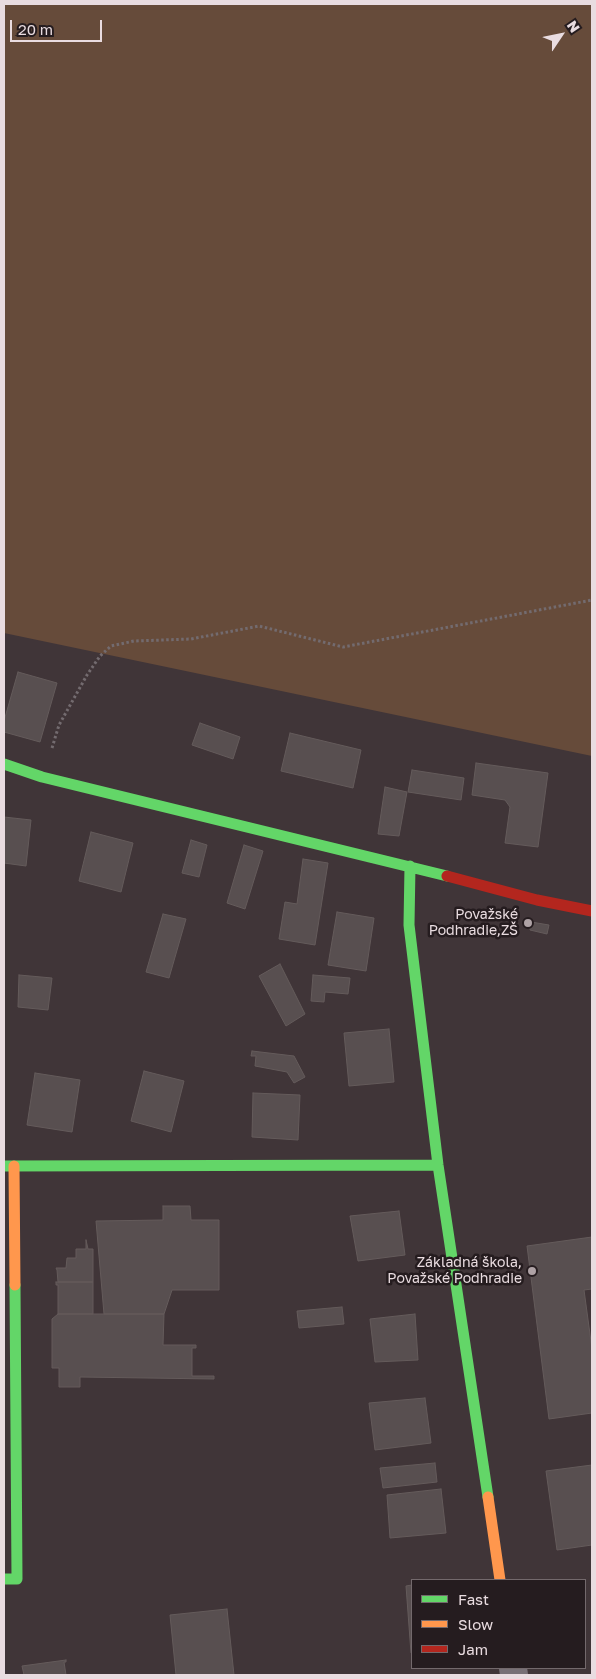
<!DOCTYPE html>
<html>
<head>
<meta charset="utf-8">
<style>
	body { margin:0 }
	#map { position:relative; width:596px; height:1679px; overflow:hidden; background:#403538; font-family:"Golos Text",sans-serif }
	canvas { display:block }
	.frame { position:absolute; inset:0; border:5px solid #e9dce0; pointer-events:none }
	.legend { position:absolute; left:411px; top:1579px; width:175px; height:90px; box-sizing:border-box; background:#251c1f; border:1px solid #73696c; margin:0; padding:6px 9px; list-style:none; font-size:15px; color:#e9dce0 }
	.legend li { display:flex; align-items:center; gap:10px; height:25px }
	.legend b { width:25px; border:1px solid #73696c }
	.north { position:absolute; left:536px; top:10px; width:50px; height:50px; -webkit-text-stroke:4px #251c1f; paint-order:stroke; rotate:56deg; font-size:14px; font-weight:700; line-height:20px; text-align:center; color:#e9dce0 }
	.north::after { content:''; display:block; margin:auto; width:18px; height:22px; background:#e9dce0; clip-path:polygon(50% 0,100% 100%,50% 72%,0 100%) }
	.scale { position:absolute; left:10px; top:20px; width:92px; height:22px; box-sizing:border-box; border:2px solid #e9dce0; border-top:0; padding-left:6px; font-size:15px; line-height:18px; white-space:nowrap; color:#e9dce0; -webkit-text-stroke:4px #251c1f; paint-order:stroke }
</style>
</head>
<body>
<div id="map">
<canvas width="596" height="1679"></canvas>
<div class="frame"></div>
<ul class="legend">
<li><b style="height:6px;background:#63d668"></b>Fast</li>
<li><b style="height:6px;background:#ff974d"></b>Slow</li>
<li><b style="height:6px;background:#b3261e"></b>Jam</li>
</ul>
<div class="north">N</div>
<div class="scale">20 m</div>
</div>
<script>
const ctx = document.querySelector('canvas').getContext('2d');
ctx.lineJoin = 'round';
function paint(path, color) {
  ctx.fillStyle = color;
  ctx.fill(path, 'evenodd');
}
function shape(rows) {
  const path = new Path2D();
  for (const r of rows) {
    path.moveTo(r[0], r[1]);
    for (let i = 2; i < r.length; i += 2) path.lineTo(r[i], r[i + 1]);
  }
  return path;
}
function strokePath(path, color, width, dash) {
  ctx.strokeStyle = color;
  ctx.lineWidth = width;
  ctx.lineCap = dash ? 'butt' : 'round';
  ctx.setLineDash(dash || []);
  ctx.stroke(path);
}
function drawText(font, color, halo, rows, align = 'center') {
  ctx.font = font + ' "Golos Text",sans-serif';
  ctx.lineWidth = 5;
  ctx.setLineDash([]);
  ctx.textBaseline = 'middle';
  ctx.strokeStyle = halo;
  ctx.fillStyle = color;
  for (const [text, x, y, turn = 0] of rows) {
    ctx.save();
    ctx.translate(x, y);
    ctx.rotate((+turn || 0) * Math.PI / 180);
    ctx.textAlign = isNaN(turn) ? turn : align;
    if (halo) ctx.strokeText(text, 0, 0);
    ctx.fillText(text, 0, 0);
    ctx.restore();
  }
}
const green = shape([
	[4,4,592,4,592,756,4,633]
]);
const building = shape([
	[18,672,57,683,40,742,4,732,4,721,18,672],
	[200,723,240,737,233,759,192,745,200,723],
	[290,733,361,750,353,788,281,771,290,733],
	[476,763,548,773,538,847,505,843,510,807,505,800,472,795,476,763],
	[412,770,464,778,461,800,408,792,412,770],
	[385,787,407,792,399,836,378,834,385,787],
	[4,817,31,820,26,866,4,863,4,817],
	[91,832,133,843,121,892,79,881,91,832],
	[191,840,207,845,199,877,182,873,191,840],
	[244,845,263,851,245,909,227,903,244,845],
	[303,859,328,863,315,945,279,939,285,902,297,904,303,859],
	[337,912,374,918,366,971,328,965,337,912],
	[163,914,186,919,169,978,146,972,163,914],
	[531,922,549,925,547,934,530,930,531,922],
	[280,964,305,1014,286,1026,259,976,280,964],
	[19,975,52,978,48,1010,18,1007,19,975],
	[313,975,350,978,348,994,325,992,324,1002,311,1001,313,975],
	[389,1029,394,1082,349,1086,344,1033,389,1029],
	[252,1051,294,1056,305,1077,294,1083,287,1072,255,1066,256,1056,251,1056,252,1051],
	[144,1071,184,1081,171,1132,131,1121,144,1071],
	[35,1073,80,1080,72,1132,27,1125,35,1073],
	[253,1093,300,1095,298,1140,252,1137,253,1093],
	[163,1206,190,1206,191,1220,219,1220,219,1290,172,1290,164,1314,104,1314,96,1221,163,1220,163,1206],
	[399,1211,405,1255,358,1261,350,1216,399,1211],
	[592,1237,592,1289,584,1290,592,1349,592,1413,549,1419,527,1246,592,1237],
	[86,1240,88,1249,93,1249,93,1282,58,1282,57,1270,56,1268,66,1268,67,1258,76,1258,76,1249,86,1249,86,1240],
	[56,1282,93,1282,93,1314,58,1314,58,1285,56,1285,56,1282],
	[342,1307,344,1324,299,1328,297,1311,342,1307],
	[58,1314,164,1314,163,1345,196,1345,196,1348,192,1348,192,1376,214,1376,214,1379,80,1377,80,1387,59,1387,59,1368,52,1368,52,1319,58,1314],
	[415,1314,418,1360,375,1362,370,1319,415,1314],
	[425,1398,431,1443,375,1450,369,1403,425,1398],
	[435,1463,437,1482,383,1488,380,1468,435,1463],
	[592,1465,592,1545,557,1550,546,1471,592,1465],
	[441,1489,446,1533,390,1538,387,1495,441,1489],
	[412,1585,412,1653,411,1653,406,1586,412,1585],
	[227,1609,234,1675,176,1675,170,1615,227,1609],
	[66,1660,66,1662,64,1662,66,1675,24,1675,22,1666,66,1660]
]);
const path = shape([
	[52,748,59,725,87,675,100,656,111,646,134,641,191,639,259,626,343,647,592,600]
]);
const street = shape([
	[513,1668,514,1675]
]);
const fast = shape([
	[4,764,42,777,447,876],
	[410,866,409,925,438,1165,488,1497],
	[4,1166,438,1165],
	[4,1579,17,1579,15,1285]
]);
const slow = shape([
	[14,1166,15,1285],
	[488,1497,500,1580]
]);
const jam = shape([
	[447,876,537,900,592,911]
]);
const markers = [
	[528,923,5,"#aea2a5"],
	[532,1271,5,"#aea2a5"]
];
const poiNames = [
	["Považské",518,915],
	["Podhradie,ZŠ",518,931],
	["Základná škola,",522,1263],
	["Považské Podhradie",522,1279]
];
paint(green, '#664b3a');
paint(building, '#584f50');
strokePath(building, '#645b5b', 1);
strokePath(path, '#736b6f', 3, [2.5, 2.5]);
strokePath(street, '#787076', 28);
strokePath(fast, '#63d668', 11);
strokePath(slow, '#ff974d', 11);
strokePath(jam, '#b3261e', 11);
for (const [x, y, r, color] of markers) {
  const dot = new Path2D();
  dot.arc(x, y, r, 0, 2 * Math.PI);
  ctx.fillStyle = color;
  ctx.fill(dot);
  strokePath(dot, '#251c1f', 2);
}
drawText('14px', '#e9dce0', '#251c1f', poiNames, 'right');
</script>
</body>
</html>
